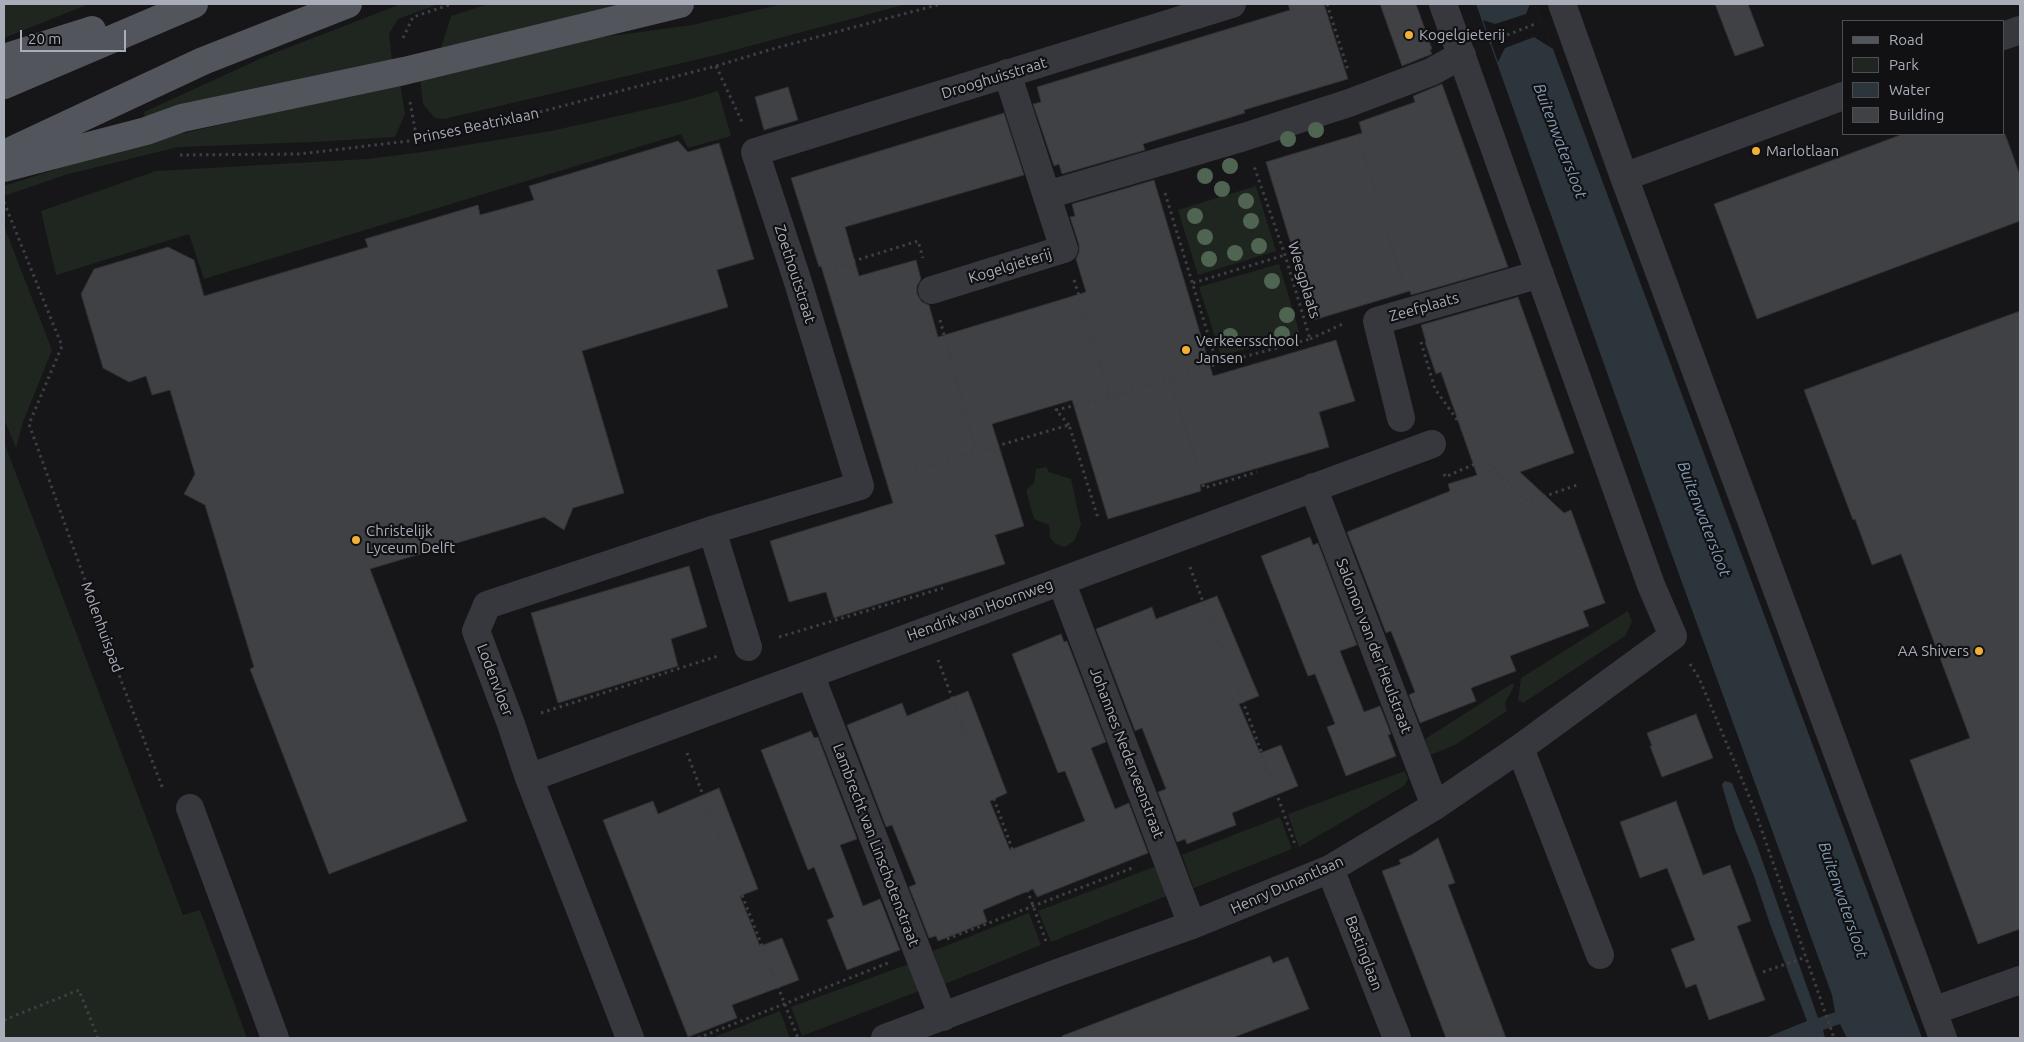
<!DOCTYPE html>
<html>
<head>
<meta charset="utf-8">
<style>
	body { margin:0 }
	#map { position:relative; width:2024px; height:1042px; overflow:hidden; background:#161618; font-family:Ubuntu,sans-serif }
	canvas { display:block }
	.frame { position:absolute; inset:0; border:5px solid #a8adb8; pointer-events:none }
	.legend { position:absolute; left:1842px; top:20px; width:162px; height:115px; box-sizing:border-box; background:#111113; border:1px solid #4d4f55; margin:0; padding:6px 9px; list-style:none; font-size:15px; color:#a8adb8 }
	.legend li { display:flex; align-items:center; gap:10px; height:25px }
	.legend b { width:25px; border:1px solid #4d4f55 }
	.scale { position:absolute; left:20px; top:30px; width:106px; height:22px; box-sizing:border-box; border:2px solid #a8adb8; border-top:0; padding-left:6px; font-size:15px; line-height:18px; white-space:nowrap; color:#a8adb8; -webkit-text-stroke:4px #111113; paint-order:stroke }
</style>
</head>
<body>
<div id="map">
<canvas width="2024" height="1042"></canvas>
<div class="frame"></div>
<ul class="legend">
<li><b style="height:6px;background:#53555c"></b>Road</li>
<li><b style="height:14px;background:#1e261f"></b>Park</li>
<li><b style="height:14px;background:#2c353c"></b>Water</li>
<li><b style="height:14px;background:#404145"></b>Building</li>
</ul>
<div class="scale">20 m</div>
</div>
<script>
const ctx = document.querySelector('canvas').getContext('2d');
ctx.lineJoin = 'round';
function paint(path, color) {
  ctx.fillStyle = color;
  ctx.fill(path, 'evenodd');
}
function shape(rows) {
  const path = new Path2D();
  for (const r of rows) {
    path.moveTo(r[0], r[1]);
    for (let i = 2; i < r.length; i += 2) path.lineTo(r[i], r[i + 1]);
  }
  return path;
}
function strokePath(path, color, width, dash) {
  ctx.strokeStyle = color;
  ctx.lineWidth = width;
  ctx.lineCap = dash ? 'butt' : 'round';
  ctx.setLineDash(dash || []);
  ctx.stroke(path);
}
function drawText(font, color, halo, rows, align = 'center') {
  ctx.font = font + ' Ubuntu,sans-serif';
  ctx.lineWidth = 4.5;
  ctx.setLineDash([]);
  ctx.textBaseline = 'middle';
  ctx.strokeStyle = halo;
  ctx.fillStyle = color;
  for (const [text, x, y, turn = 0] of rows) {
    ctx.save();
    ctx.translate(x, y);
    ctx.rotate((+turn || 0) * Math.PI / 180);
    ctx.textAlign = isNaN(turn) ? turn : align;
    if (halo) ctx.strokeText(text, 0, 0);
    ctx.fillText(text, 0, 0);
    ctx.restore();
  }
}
const green = shape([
	[4,4,89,4,4,38],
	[401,4,439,4,398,19,389,34,392,61,145,117,144,112,264,57],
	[488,4,628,4,441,48,451,16],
	[783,4,907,4,716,55,444,119,435,118,423,104,420,78,559,43,692,25],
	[400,83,405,114,395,137,313,142,178,147,65,175,4,196,4,186,63,167,176,135],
	[718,91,731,136,688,148,681,134,204,279,189,234,56,275,41,211,156,171,367,159,430,151,551,131,680,102],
	[1256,186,1276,251,1198,275,1178,210],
	[4,226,52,350,23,422,16,448,4,419],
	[1279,264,1300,334,1221,356,1199,287],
	[4,442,183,915,200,910,247,1038,4,1038],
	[1046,467,1049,472,1071,479,1081,525,1074,541,1065,547,1056,544,1050,538,1049,525,1034,519,1026,490,1034,483,1036,469],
	[1628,611,1632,622,1625,636,1523,703,1518,700,1521,678],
	[1513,683,1514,686,1505,703,1507,711,1455,745,1430,755,1425,739],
	[1405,771,1408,779,1404,786,1299,847,1288,814],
	[1280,817,1292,849,1194,888,1182,855],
	[1159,865,1169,895,1051,942,1038,911],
	[1029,913,1041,945,945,984,933,951],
	[909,964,919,991,802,1036,791,1007],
	[780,1011,790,1038,712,1038]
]);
const water = shape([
	[1476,4,1534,4,1553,49,1922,1038,1847,1038,1840,1024,1823,1030,1825,1038,1765,1038,1807,1021,1770,924,1754,876,1735,829,1723,789,1722,784,1725,781,1732,783,1756,843,1818,1018,1835,1012,1832,995,1668,544]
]);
const pier = shape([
	[1530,4,1534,4,1553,49,1534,37,1505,48,1498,62,1483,20,1495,24,1526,14]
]);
const building = shape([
	[1288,4,1324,4,1348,79,1244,110,1245,113,1143,144,1145,150,1062,174,1059,164,1054,166,1033,104,1041,102,1037,87,1290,10,1288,4],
	[1380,4,1416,4,1432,49,1430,50,1432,54,1402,66,1380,4],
	[1715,4,1748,4,1764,46,1735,56,1715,4],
	[1442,84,1508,267,1411,295,1410,291,1314,320,1266,162,1362,133,1359,122,1415,102,1413,96,1442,84],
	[788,87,798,120,764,130,755,97,788,87],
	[1004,113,1024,175,845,227,859,276,916,260,921,279,917,286,917,294,922,302,929,305,938,337,1086,292,1076,259,1079,252,1079,245,1070,217,1075,216,1072,204,1154,180,1213,376,1336,340,1355,401,1319,412,1329,447,1200,485,1201,491,1108,519,1072,400,992,424,1024,526,995,535,1005,564,834,618,826,592,789,602,770,541,893,503,821,266,819,267,791,178,1004,113],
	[1903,134,2005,134,2020,175,2020,221,1757,319,1714,204,1903,134],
	[678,141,688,152,719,143,754,259,717,270,728,307,582,351,624,493,573,508,564,530,544,517,370,569,467,821,329,874,250,669,254,667,205,505,184,494,195,474,170,390,152,395,146,376,129,382,103,368,81,294,94,269,168,247,194,260,204,296,368,247,365,239,478,205,480,215,534,200,529,186,678,141],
	[1518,297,1574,453,1520,472,1564,513,1571,510,1605,603,1583,611,1589,626,1510,656,1516,671,1471,688,1476,701,1420,723,1409,695,1415,692,1391,631,1386,633,1347,532,1450,491,1448,484,1477,475,1441,372,1436,374,1425,342,1426,342,1421,325,1518,297],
	[2020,311,2020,929,1978,944,1910,760,1970,738,1901,554,1872,565,1855,519,1853,520,1804,390,2020,311],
	[1310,537,1313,545,1318,543,1357,645,1340,651,1364,712,1380,706,1391,734,1388,735,1396,756,1346,776,1327,727,1335,724,1315,674,1308,676,1261,556,1310,537],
	[689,566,707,627,671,639,678,666,558,703,531,613,689,566],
	[1217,596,1259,696,1239,704,1260,753,1281,745,1298,786,1232,813,1236,825,1187,844,1185,839,1177,842,1158,792,1166,789,1142,728,1135,731,1096,629,1152,607,1156,619,1217,596],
	[1061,634,1064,642,1067,641,1106,742,1091,748,1115,809,1129,803,1148,853,1037,897,1033,889,983,910,987,922,938,941,936,936,929,938,909,887,916,884,892,825,886,827,847,725,902,703,907,716,968,691,1007,793,990,801,1010,850,1085,821,1065,771,1058,773,1012,654,1061,634],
	[1696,714,1713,758,1662,777,1650,746,1652,746,1647,733,1696,714],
	[811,731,814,738,818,737,857,839,840,845,863,906,880,899,900,950,847,970,827,920,834,917,814,867,808,870,761,750,811,731],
	[719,788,758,889,740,896,760,946,782,938,799,980,732,1005,737,1018,688,1037,603,820,653,801,658,814,719,788],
	[1676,801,1703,875,1730,865,1751,921,1737,926,1765,1000,1709,1020,1696,984,1686,988,1671,949,1695,940,1667,868,1640,878,1620,822,1676,801],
	[1438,838,1455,883,1448,885,1506,1038,1446,1038,1382,871,1401,864,1399,860,1411,855,1438,838],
	[1270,956,1273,963,1288,957,1309,1009,1232,1038,1062,1038,1062,1036,1270,956]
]);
const path = shape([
	[1327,4,1348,70],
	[403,38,413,17,452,4],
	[1489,42,1535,24],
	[716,66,742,122],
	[410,102,417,140],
	[1358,134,1402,281],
	[180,155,300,154,417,140,528,115,716,66,776,48,941,4],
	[1165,193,1217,364],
	[4,202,62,346,29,424,122,683,163,789],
	[828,269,918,241,923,258],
	[1074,280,1111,397],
	[1193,283,1285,255],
	[940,320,976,450],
	[1310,339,1345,323],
	[1421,342,1435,389,1458,421],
	[1170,379,1204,488,1257,472],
	[1069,425,1056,410,1111,397,1217,364,1310,339,1285,255,1254,166],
	[1461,427,1485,460,1528,502,1580,484],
	[1444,474,1445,477,1484,460],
	[890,477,1069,425,1098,518],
	[1190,567,1223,655],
	[779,637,943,588],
	[938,660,973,753],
	[1690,664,1699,678,1754,808,1834,1038],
	[1238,688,1296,847],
	[541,713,718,656],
	[687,753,723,848],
	[987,780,1047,944],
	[735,877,798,1038],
	[947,939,1135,867],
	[1763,972,1806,957],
	[4,1020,79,990,98,1038],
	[698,1038,888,963]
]);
const minor = shape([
	[1562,4,1624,177,1943,1038],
	[2003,36,2020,30],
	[1624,177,1843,96],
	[1047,195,1244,137,1349,103,1431,72,1462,55],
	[932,290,1064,249,1007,73],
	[1401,418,1377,321,1540,274],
	[1313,487,1435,806],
	[712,530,748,647],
	[1061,581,1192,925],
	[810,674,943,1017],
	[1520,748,1600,955],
	[529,778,1432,444],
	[190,808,275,1038],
	[1330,869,1397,1038],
	[1933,1011,2020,980],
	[630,1038,529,778,511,724,476,631,487,605,712,530,860,486,797,279,755,152,1232,4],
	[885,1038,1057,973,1192,925,1330,869,1435,806,1520,748,1673,636,1651,585,1443,4]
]);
const major = shape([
	[4,58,92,30],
	[4,85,194,4],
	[4,154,203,61,348,4],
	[4,168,146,131,182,118,404,71,680,4]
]);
const trees = [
	[1316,130],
	[1288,139],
	[1230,166],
	[1205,176],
	[1222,189],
	[1246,201],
	[1195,216],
	[1251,221],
	[1205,237],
	[1259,246],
	[1235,253],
	[1209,259],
	[1272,281],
	[1287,315],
	[1282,334],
	[1230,336]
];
const markers = [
	[1409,35,5,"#f2b134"],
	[1756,151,5,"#f2b134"],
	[1186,350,5,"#f2b134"],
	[356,540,5,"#f2b134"],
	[1979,651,5,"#f2b134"]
];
const poiNames = [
	["Kogelgieterij",1419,35],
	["Marlotlaan",1766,151],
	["Verkeersschool",1196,341],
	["Jansen",1196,358],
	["Christelijk",366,531],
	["Lyceum Delft",366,548],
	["AA Shivers",1969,651,"right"]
];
const streetNames = [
	["Drooghuisstraat",994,78,-17],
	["Prinses Beatrixlaan",476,126,-12],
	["Kogelgieterij",1010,266,-17],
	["Zoethoutstraat",795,274,72],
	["Weegplaats",1304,280,73],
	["Zeefplaats",1424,307,-16],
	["Hendrik van Hoornweg",980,610,-20],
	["Molenhuispad",102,627,70],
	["Salomon van der Heulstraat",1374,646,69],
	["Lodenvloer",495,680,69],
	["Johannes Nederveenstraat",1127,753,69],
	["Lambrecht van Linschotenstraat",876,845,69],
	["Henry Dunantlaan",1287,885,-24],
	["Bastinglaan",1364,953,69]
];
const waterNames = [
	["Buitenwatersloot",1560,141,69],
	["Buitenwatersloot",1704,519,69],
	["Buitenwatersloot",1843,900,71]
];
paint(green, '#1e261f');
paint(water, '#2c353c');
paint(pier, '#161618');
paint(building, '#404145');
strokePath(building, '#303034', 1);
strokePath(path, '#3d3f44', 3, [2.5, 4]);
strokePath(minor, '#37383d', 28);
strokePath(major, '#53555c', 28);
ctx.fillStyle = '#506452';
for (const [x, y] of trees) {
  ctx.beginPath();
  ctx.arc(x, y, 8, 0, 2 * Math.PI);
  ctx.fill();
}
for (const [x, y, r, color] of markers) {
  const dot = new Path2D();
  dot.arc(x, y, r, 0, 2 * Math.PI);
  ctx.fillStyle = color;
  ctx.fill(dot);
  strokePath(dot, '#111113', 2);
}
drawText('15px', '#a8adb8', '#111113', poiNames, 'left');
drawText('15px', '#a8adb8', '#111113', streetNames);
drawText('italic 16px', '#7f9bb3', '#111113', waterNames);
</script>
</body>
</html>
